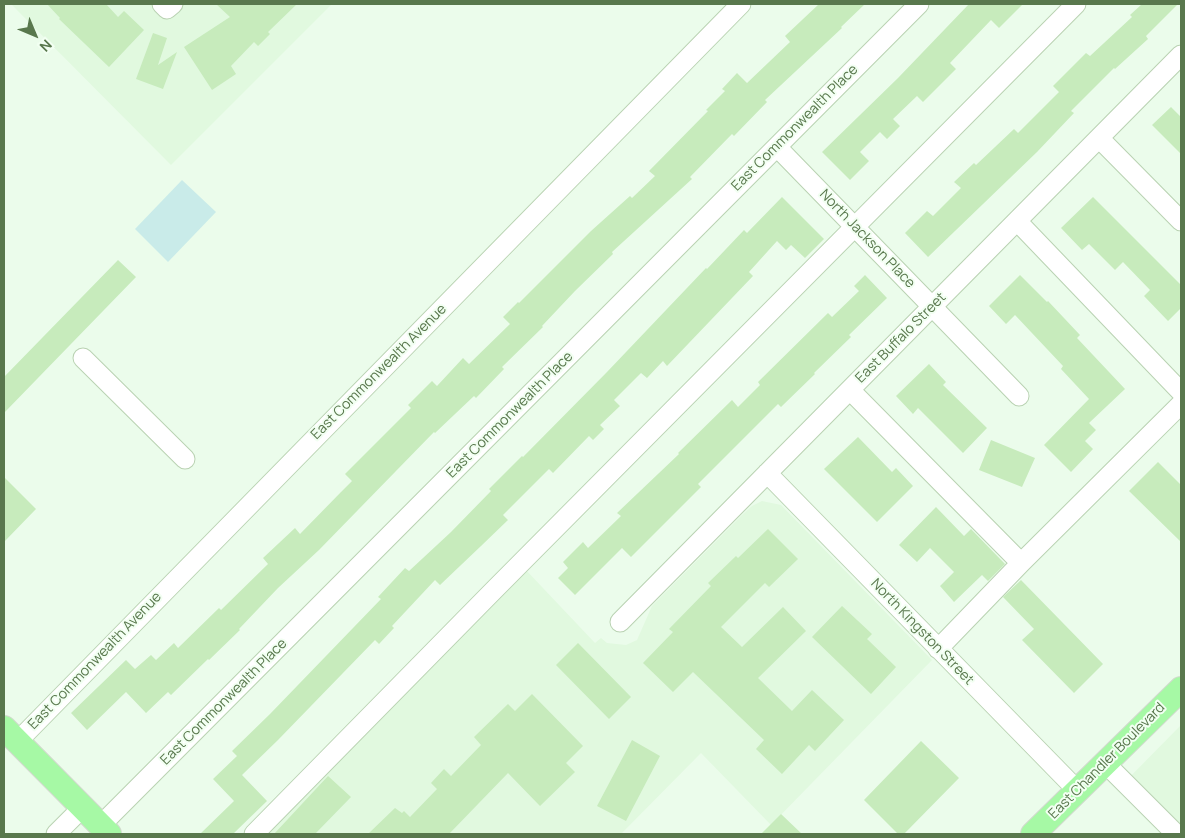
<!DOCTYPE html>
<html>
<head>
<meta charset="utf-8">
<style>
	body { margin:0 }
	#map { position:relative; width:1185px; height:838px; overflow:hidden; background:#ebfceb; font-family:Manrope,sans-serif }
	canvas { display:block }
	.frame { position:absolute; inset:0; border:5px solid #59784d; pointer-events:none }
	.north { position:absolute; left:10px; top:10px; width:50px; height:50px; -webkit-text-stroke:4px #f2fff2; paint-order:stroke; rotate:135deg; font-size:14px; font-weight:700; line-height:20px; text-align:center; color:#59784d }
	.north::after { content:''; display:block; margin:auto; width:18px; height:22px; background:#59784d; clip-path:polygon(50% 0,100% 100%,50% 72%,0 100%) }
</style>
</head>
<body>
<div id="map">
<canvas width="1185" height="838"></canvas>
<div class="frame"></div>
<div class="north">N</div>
</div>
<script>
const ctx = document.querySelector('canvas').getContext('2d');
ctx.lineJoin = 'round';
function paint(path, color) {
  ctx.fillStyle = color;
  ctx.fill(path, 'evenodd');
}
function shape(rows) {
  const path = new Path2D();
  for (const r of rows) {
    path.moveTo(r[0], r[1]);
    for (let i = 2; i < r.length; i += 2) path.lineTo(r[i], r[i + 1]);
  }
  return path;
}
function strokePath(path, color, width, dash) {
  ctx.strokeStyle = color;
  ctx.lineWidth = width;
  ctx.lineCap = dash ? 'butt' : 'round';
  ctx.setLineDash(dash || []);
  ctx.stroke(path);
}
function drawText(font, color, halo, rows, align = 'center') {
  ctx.font = font + ' Manrope,sans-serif';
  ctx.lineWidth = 4;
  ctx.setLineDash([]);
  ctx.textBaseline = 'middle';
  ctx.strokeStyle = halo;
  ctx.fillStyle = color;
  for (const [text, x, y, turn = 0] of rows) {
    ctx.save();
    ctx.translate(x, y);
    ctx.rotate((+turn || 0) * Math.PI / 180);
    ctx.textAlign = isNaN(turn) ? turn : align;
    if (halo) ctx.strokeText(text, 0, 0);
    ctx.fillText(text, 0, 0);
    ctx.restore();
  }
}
const residential = shape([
	[11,4,332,4,171,165],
	[762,501,781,505,932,660,771,825,701,753,621,834,260,834,525,569,595,643,601,638,607,643,626,645,637,640,652,606,742,515,752,506],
	[1181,725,1181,834,1119,788]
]);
const green = shape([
	[182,180,216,212,168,262,135,229]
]);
const building = shape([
	[47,4,106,4,118,17,124,11,144,30,109,67,59,19,60,18],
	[216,4,297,4,268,32,270,34,258,46,254,42,231,66,236,74,212,90,184,47,230,17],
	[819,4,865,4,841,27,842,28,765,100,767,102,734,136,732,134,690,177,692,179,612,252,613,254,575,291,542,326,543,327,502,367,504,369,476,398,474,396,435,433,434,432,319,550,278,588,239,629,240,630,209,660,208,659,171,695,168,692,146,713,126,692,87,730,71,713,126,660,135,669,151,655,156,660,174,643,178,648,219,608,221,610,268,564,263,558,295,528,300,534,341,492,352,481,345,474,411,408,408,405,432,381,437,386,463,358,469,364,510,324,503,317,518,302,519,303,591,231,630,196,632,198,655,176,649,171,708,111,706,110,725,91,722,89,737,73,747,83,790,42,785,36],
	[969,4,1023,4,999,28,991,20,950,63,956,69,923,102,917,96,893,119,900,126,887,139,880,132,860,152,869,161,850,180,822,152,898,78],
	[1142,4,1178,4,1146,36,1148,39,1115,69,1114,68,1071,111,1074,113,1037,152,928,257,905,233,927,211,933,216,961,188,954,182,974,163,976,165,1014,129,1018,133,1059,92,1053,86,1086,53,1090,56,1132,17,1130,15],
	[153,33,167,38,158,65,177,52,163,89,136,79],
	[1171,107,1181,117,1181,154,1152,125],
	[782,197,824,239,805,258,791,245,786,250,777,241,749,272,753,276,667,366,663,361,647,378,641,373,614,400,620,406,600,425,604,429,593,440,589,436,553,473,549,469,503,515,508,520,481,546,440,585,435,580,392,626,394,628,379,644,375,640,278,740,242,775,267,801,233,834,200,834,234,801,213,779,237,756,232,751,270,714,381,599,378,597,405,568,409,571,451,532,491,491,489,489,522,456,523,457,607,372,706,268,707,269,744,230,747,233],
	[1093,197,1181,285,1181,308,1168,321,1144,296,1150,290,1123,262,1115,270,1089,244,1082,250,1061,228],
	[118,260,136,277,4,413,4,377],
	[865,275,887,298,849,335,851,337,814,373,815,374,781,407,778,404,698,484,701,487,631,557,622,548,575,595,558,578,568,568,563,562,583,542,588,548,621,516,617,513,679,454,678,453,732,400,738,407,760,385,758,382,828,313,832,317,859,291,854,286],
	[1020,275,1047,302,1048,301,1080,335,1077,338,1125,389,1089,423,1096,430,1085,441,1093,449,1071,472,1044,445,1089,399,1061,369,1063,366,1015,315,1006,324,989,306],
	[929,364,946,382,943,385,987,428,963,453,918,408,913,414,896,396],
	[858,437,892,472,896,468,913,486,877,522,824,469],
	[991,440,1035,458,1022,487,979,470],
	[1158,462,1181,485,1181,542,1129,491],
	[4,477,36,509,4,542],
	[936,507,964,536,971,529,1005,564,988,581,982,575,954,602,940,586,954,572,930,548,917,562,899,545],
	[768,529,798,559,769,587,765,583,721,627,742,647,783,607,806,631,758,678,792,711,812,690,844,720,815,751,809,745,782,774,756,749,764,740,693,672,673,692,643,663,673,632,669,629,711,586,708,583,736,556,738,558],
	[1021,580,1103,664,1074,693,1022,640,1034,629,1003,597],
	[842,606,872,634,867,639,896,667,871,694,812,637],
	[578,643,631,697,609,719,556,665],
	[532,694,583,746,566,763,575,772,540,806,508,773,449,834,368,834,395,808,402,813,404,811,410,817,437,789,431,783,444,769,451,776,481,745,474,737,508,704,515,711],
	[632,740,660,756,626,821,597,806],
	[921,741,959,778,904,834,898,834,864,800],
	[328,776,351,797,315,834,274,834],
	[781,814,802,834,761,834]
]);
const minor = shape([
	[162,4,167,9,173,4],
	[1099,138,1181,221],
	[777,147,1019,396],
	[1017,221,1181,392],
	[83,358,185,459],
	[850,390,1021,563],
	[767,473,1077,790],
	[620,622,1181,55],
	[938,649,1021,563,1181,404],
	[18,741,741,4],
	[1105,763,1176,834],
	[100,826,919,4],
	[56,834,83,807],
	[254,834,494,590,1076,4]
]);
const major = shape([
	[4,728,109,834],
	[1033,834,1181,689]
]);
const streetNames = [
	["East Commonwealth Place",795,128,-45],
	["North Jackson Place",867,239,46],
	["East Buffalo Street",901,338,-45],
	["East Commonwealth Avenue",379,372,-45],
	["East Commonwealth Place",510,415,-45],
	["North Kingston Street",922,632,46],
	["East Commonwealth Avenue",95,661,-46],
	["East Commonwealth Place",224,702,-45],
	["East Chandler Boulevard",1107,761,-45]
];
paint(residential, '#e1f9df');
paint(green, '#c9ebe9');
paint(building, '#c7ebbc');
strokePath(minor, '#b9d2b2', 21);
strokePath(major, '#d1d9cd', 26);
strokePath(minor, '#fff', 19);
strokePath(major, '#a6f9a5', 24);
drawText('14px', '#59784d', '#f2fff2', streetNames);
</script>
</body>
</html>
